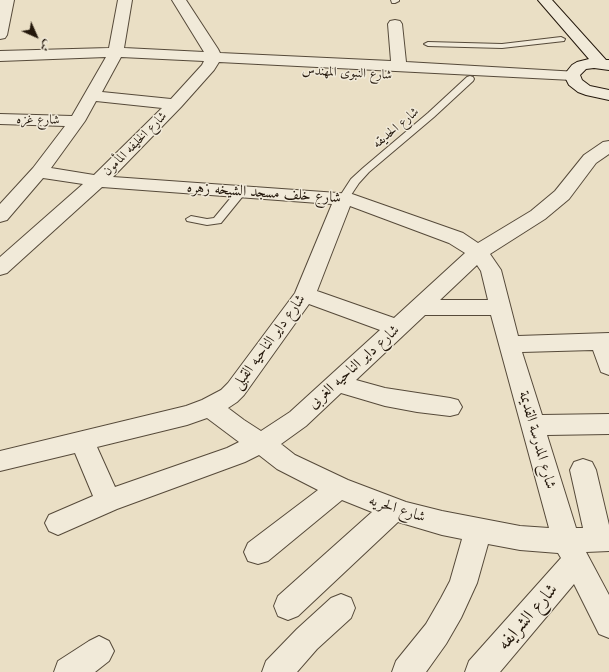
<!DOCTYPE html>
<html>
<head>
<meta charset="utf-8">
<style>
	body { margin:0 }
	#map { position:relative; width:609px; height:672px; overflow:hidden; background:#eadfc5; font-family:"Old Standard TT",Amiri,serif }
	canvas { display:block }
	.north { position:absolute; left:16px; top:16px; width:40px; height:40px; -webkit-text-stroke:3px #f1ead9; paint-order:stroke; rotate:135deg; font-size:11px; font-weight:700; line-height:16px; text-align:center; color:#24180c }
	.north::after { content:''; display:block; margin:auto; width:14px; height:18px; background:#24180c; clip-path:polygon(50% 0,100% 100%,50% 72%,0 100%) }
</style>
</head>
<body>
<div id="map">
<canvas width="609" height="672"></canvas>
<div class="north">ش</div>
</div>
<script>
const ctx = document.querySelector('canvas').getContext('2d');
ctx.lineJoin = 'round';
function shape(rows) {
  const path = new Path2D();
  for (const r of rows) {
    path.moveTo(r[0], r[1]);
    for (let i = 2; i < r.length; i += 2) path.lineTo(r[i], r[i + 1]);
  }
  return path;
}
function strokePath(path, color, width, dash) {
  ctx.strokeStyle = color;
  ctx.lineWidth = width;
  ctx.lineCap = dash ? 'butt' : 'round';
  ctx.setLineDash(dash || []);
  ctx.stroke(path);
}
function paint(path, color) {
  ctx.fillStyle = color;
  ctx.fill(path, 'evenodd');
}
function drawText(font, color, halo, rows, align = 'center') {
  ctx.font = font + ' "Old Standard TT",Amiri,serif';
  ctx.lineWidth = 3;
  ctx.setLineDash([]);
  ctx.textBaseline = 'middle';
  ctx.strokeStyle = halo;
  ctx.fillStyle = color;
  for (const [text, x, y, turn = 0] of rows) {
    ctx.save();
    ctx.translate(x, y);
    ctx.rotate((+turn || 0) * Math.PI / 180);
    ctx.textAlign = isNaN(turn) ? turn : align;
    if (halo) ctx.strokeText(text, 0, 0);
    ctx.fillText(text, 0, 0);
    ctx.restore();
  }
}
const lane = shape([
	[391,0,399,0,399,1,395,3,392,3,391,0],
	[561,37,565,39,564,41,502,48,428,46,424,44,428,42,502,44,561,37],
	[470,76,473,77,474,79,473,81,434,117,369,172,359,183,347,201,339,201,338,199,351,179,363,168,428,113,467,77,470,76],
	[242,188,247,191,221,223,207,225,187,221,186,219,191,216,207,219,214,218,238,189,242,188]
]);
const street = shape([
	[0,0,14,0,7,35,5,38,0,39,0,0],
	[118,0,132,0,124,48,204,52,172,0,186,0,218,49,220,53,391,61,388,24,390,21,395,20,400,21,402,24,406,62,578,72,580,75,578,78,572,80,219,62,214,70,181,107,113,177,352,194,463,233,478,243,531,211,555,191,584,155,603,142,609,141,609,154,596,163,569,199,545,219,490,254,501,270,518,336,609,333,609,375,601,372,593,350,522,352,542,415,609,414,609,434,547,435,576,528,583,528,570,470,574,462,583,459,592,462,596,470,609,525,609,551,586,552,609,595,609,638,599,634,574,584,500,672,465,672,469,661,561,558,558,553,520,550,488,544,477,583,461,618,446,644,426,672,392,672,396,661,426,624,441,598,450,581,462,539,442,535,398,522,298,616,288,620,278,616,274,606,278,596,372,512,342,500,268,561,258,564,248,561,244,552,248,543,318,490,277,469,259,455,245,462,117,509,58,535,49,531,45,523,49,515,93,496,75,453,0,471,0,451,186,406,202,400,221,390,228,383,295,293,332,204,102,187,7,273,0,275,0,257,83,184,43,178,7,220,0,222,0,204,33,168,65,126,0,124,0,114,72,116,106,57,0,61,0,51,109,48,118,0],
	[121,57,204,61,202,65,171,99,102,92,121,57],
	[96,101,162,108,94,175,51,168,85,121,96,101],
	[350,206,449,243,465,253,394,318,317,291,350,206],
	[477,265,481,271,488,300,440,300,477,265],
	[309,304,380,330,290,412,261,431,244,420,228,408,237,402,244,395,309,304],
	[425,315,491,315,549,528,520,526,442,511,406,502,348,480,295,455,281,444,306,426,341,393,385,406,417,412,450,416,458,414,462,407,458,400,450,398,385,388,356,380,425,315],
	[207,418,239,442,227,448,115,487,97,447,187,425,207,418],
	[341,594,351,598,355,608,351,618,317,649,297,672,262,672,266,661,297,629,331,598,341,594],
	[99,636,109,641,114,651,109,661,95,672,54,672,58,661,89,641,99,636]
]);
const secondary = shape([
	[538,0,552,0,606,60,609,60,609,70,594,68,586,69,580,75,582,80,590,86,609,90,609,100,586,95,578,92,569,85,564,75,572,65,577,62,589,59,538,0]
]);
const farStreetnames = [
	["شارع النبوى المهندس",347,73,3],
	["شارع غزه",38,120,1],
	["شارع الحديقه",396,128,-40],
	["شارع الخليفه المأمون",135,144,-45]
];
const streetNames = [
	["شارع خلف مسجد الشيخه زهره",264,193,4],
	["شارع داير الناحيه القبلى",269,342,-54],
	["شارع داير الناحيه الغربى",354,367,-42],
	["شارع المدرسة القديمة",537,440,74],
	["شارع الحريه",397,509,18]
];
const nearStreetnames = [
	["شارع الشرايفه",528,617,-49]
];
strokePath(lane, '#564a3a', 2);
strokePath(street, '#564a3a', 2);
strokePath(secondary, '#24180c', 2);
paint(lane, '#f1ead9');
paint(street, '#f1ead9');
paint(secondary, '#f1ead9');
drawText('13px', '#24180c', '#f1ead9', farStreetnames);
drawText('15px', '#24180c', '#f1ead9', streetNames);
drawText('18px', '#24180c', '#f1ead9', nearStreetnames);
</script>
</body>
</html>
